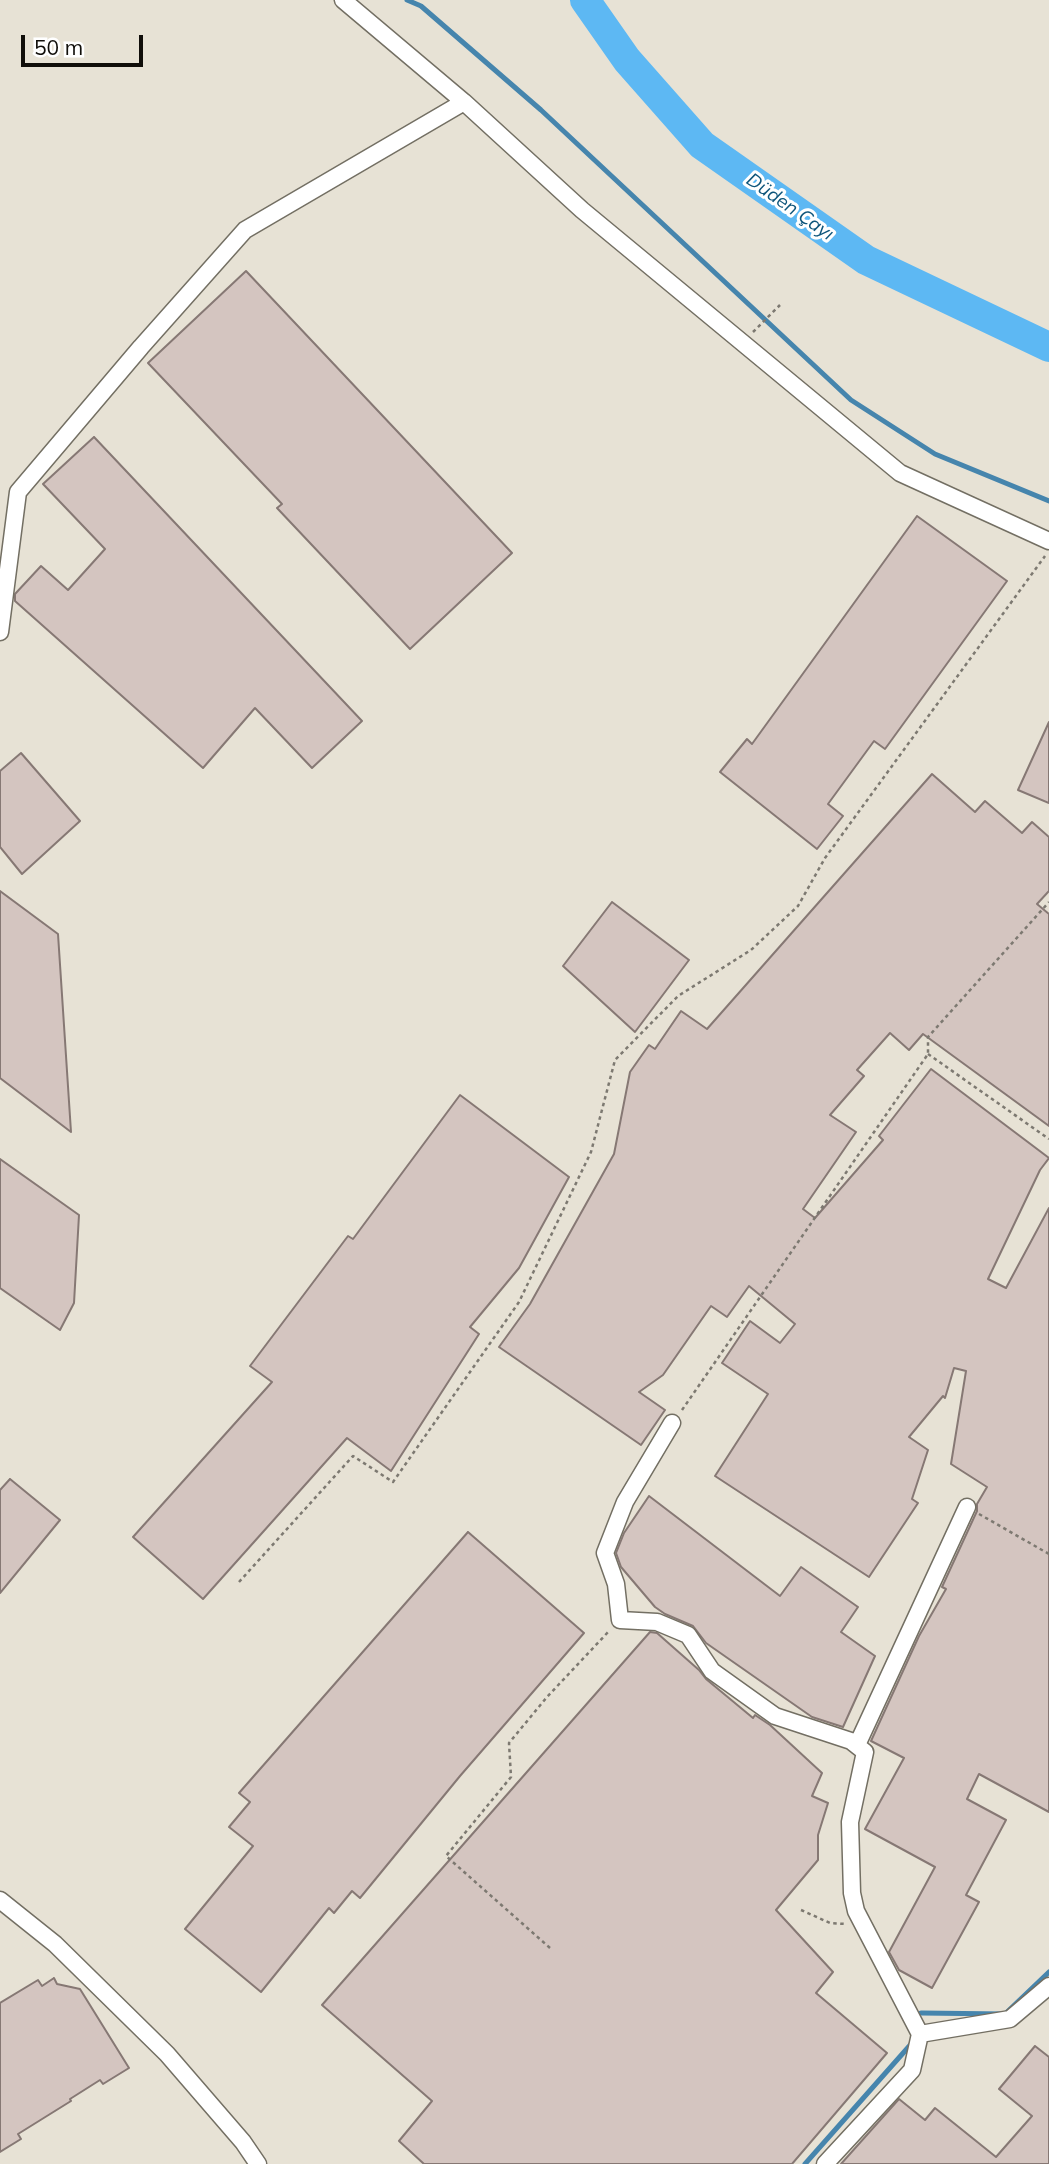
<!DOCTYPE html>
<html>
<head>
<meta charset="utf-8">
<style>
	body { margin:0 }
	#map { position:relative; width:1049px; height:2164px; overflow:hidden; background:#e7e2d5; font-family:Mulish,sans-serif }
	canvas { display:block }
	.scale { position:absolute; left:21px; top:35px; width:122px; height:32px; box-sizing:border-box; border:4px solid #100e0a; border-top:0; padding-left:9px; font-size:21px; line-height:24px; white-space:nowrap; color:#100e0a; -webkit-text-stroke:5px #fff; paint-order:stroke }
</style>
</head>
<body>
<div id="map">
<canvas width="1049" height="2164"></canvas>
<div class="scale">50 m</div>
</div>
<script>
const ctx = document.querySelector('canvas').getContext('2d');
ctx.lineJoin = 'round';
function shape(rows) {
  const path = new Path2D();
  for (const r of rows) {
    path.moveTo(r[0], r[1]);
    for (let i = 2; i < r.length; i += 2) path.lineTo(r[i], r[i + 1]);
  }
  return path;
}
function strokePath(path, color, width, dash) {
  ctx.strokeStyle = color;
  ctx.lineWidth = width;
  ctx.lineCap = dash ? 'butt' : 'round';
  ctx.setLineDash(dash || []);
  ctx.stroke(path);
}
function paint(path, color) {
  ctx.fillStyle = color;
  ctx.fill(path, 'evenodd');
}
function drawText(font, color, halo, rows, align = 'center') {
  ctx.font = font + ' Mulish,sans-serif';
  ctx.lineWidth = 6;
  ctx.setLineDash([]);
  ctx.textBaseline = 'middle';
  ctx.strokeStyle = halo;
  ctx.fillStyle = color;
  for (const [text, x, y, turn = 0] of rows) {
    ctx.save();
    ctx.translate(x, y);
    ctx.rotate((+turn || 0) * Math.PI / 180);
    ctx.textAlign = isNaN(turn) ? turn : align;
    if (halo) ctx.strokeText(text, 0, 0);
    ctx.fillText(text, 0, 0);
    ctx.restore();
  }
}
const stream = shape([
	[407,0,421,6,541,110,851,400,935,454,1049,501],
	[921,2013,1005,2014,1049,1972],
	[805,2164,912,2043]
]);
const river = shape([
	[585,0,627,60,702,145,866,260,1049,347]
]);
const building = shape([
	[246,271,512,553,410,649,277,508,282,504,148,363,246,271],
	[94,437,362,721,312,768,255,708,203,768,15,601,15,594,41,566,68,590,105,549,43,484,94,437],
	[917,516,1007,581,885,749,874,741,828,804,843,816,817,849,720,772,747,739,752,744,917,516],
	[1049,722,1049,803,1018,790,1049,722],
	[21,753,80,821,22,874,0,847,0,771,21,753],
	[932,774,975,812,985,801,1022,833,1032,822,1049,837,1049,891,1037,904,1049,914,1049,1126,923,1034,909,1050,890,1033,857,1070,864,1076,830,1115,856,1132,803,1209,815,1218,883,1140,879,1136,931,1069,1049,1158,1040,1170,988,1279,1006,1288,1049,1208,1049,1812,979,1774,967,1799,1006,1820,966,1895,979,1902,932,1988,899,1970,889,1952,935,1867,865,1829,904,1758,871,1741,919,1636,946,1589,942,1587,977,1511,977,1504,987,1487,951,1464,966,1371,954,1368,945,1398,943,1396,909,1437,928,1450,912,1499,918,1503,869,1577,715,1476,768,1394,722,1363,750,1321,780,1343,795,1324,749,1286,727,1317,711,1306,663,1375,639,1392,665,1410,641,1445,499,1347,530,1304,614,1154,630,1072,649,1045,655,1049,681,1011,707,1029,932,774],
	[0,891,58,934,71,1132,0,1078,0,891],
	[612,902,689,960,635,1032,563,966,612,902],
	[460,1095,569,1177,519,1268,470,1327,479,1334,391,1471,347,1438,203,1599,133,1537,272,1382,250,1366,348,1236,353,1239,460,1095],
	[0,1159,79,1215,74,1303,60,1330,0,1288,0,1159],
	[10,1479,60,1520,0,1593,0,1490,10,1479],
	[649,1496,780,1596,801,1567,858,1607,841,1632,875,1656,843,1727,812,1717,706,1643,693,1626,665,1614,655,1607,621,1567,616,1553,624,1533,649,1496],
	[468,1532,584,1633,460,1776,360,1898,352,1891,334,1913,329,1908,261,1992,185,1929,253,1846,229,1827,250,1802,239,1793,468,1532],
	[650,1632,657,1633,699,1670,706,1679,753,1718,755,1715,770,1725,822,1773,812,1796,828,1803,818,1835,818,1860,776,1910,833,1972,816,1993,887,2053,792,2164,424,2164,399,2141,432,2101,322,2005,650,1632],
	[54,1978,57,1984,80,1989,129,2068,103,2084,100,2080,70,2099,71,2101,18,2134,21,2139,0,2152,0,2003,38,1980,42,1986,54,1978],
	[1035,2046,1049,2057,1049,2164,841,2164,899,2099,925,2120,935,2108,996,2157,1032,2116,999,2089,1035,2046]
]);
const path = shape([
	[753,332,780,305],
	[928,1054,1049,1139],
	[682,1410,928,1054,928,1037,1049,902],
	[979,1514,1049,1554],
	[239,1582,353,1456,393,1482,519,1302,591,1152,615,1060,678,996,751,950,798,906,825,858,1045,556],
	[801,1910,830,1923,846,1924],
	[550,1948,446,1856,511,1777,509,1743,547,1697,610,1630]
]);
const minor = shape([
	[343,0,464,102,582,210,900,473,1049,541],
	[0,632,18,492,141,347,245,230,464,102],
	[672,1423,625,1502,605,1553,616,1584,620,1620,657,1622,688,1635,712,1671,775,1716,851,1741,865,1752,850,1822,852,1893,856,1911,920,2034,912,2070,825,2164],
	[857,1745,967,1507],
	[0,1900,55,1944,167,2054,243,2142,258,2164],
	[920,2034,1010,2019,1049,1986]
]);
const waterNames = [
	["Düden Çayı",790,207,35]
];
strokePath(stream, '#4685ad', 5);
strokePath(river, '#5db8f3', 30);
paint(building, '#d4c5c0');
strokePath(building, '#867874', 2);
strokePath(minor, '#736f63', 19);
strokePath(path, '#7d7971', 2.5, [3.5, 3.5]);
strokePath(minor, '#fff', 16);
drawText('italic 19px', '#0e557b', '#fff', waterNames);
</script>
</body>
</html>
